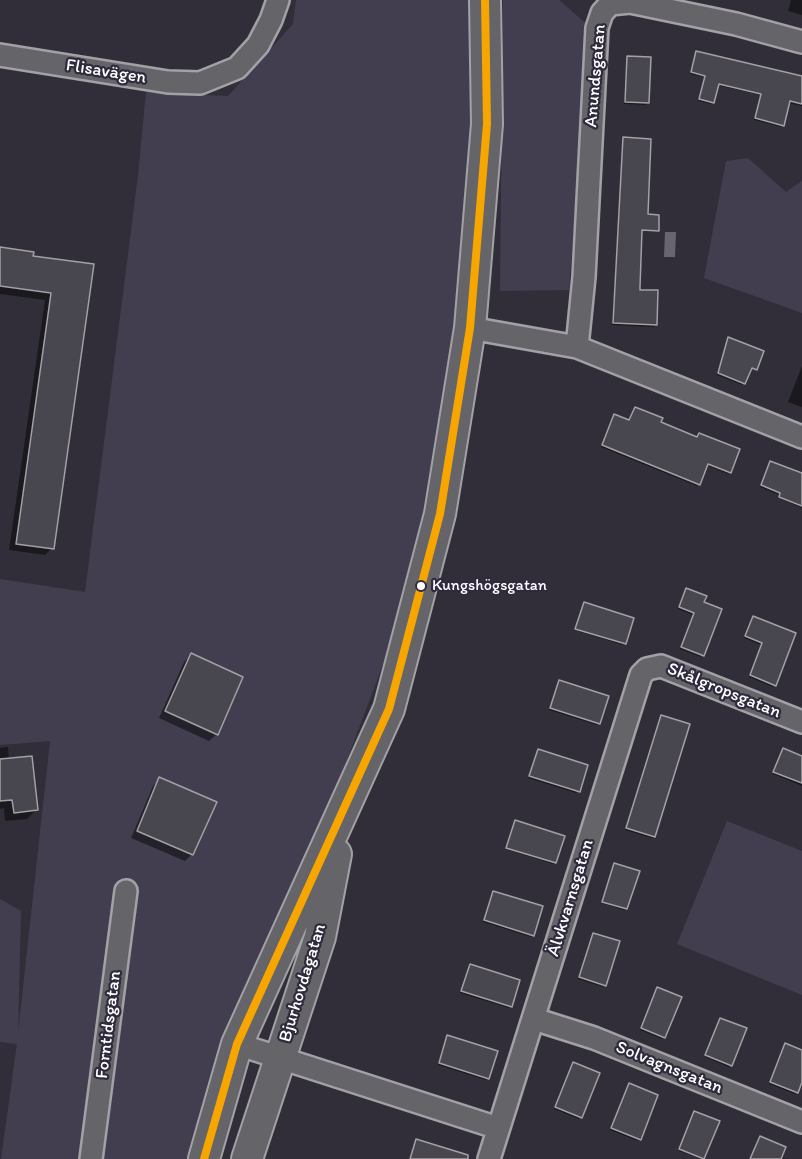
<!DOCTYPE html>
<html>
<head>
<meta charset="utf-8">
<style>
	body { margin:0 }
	canvas { display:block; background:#312e39 }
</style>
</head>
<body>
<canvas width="802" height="1159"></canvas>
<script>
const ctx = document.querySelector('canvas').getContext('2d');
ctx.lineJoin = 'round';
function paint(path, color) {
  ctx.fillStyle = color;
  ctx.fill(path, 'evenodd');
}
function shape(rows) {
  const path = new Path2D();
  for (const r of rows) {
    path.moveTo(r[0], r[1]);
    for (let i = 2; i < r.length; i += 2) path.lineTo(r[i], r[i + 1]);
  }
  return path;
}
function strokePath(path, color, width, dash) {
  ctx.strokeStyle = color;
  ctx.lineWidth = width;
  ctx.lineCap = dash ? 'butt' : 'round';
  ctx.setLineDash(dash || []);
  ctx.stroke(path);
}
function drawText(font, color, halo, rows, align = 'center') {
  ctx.font = font + ' Itim,sans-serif';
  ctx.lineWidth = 4.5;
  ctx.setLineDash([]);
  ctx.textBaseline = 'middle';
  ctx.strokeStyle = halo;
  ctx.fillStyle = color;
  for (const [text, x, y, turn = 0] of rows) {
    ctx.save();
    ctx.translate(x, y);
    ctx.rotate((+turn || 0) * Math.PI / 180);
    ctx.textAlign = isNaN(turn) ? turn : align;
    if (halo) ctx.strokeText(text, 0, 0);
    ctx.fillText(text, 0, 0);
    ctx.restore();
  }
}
const green = shape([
	[296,0,471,0,477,100,455,336,421,556,406,603,335,792,234,1043,197,1159,1,1159,17,1044,0,1042,0,899,21,911,18,1033,50,741,0,745,0,579,85,592,138,176,146,92,228,96,293,24],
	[503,0,559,0,590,27,569,290,500,291],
	[748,158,786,192,802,181,802,313,704,278,726,161],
	[727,821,802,851,802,995,677,944]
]);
const water = shape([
	[665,232,676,232,675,257,664,257]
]);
const shadow = shape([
	[791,0,802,0,802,15,788,11],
	[696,53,802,78,802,106,788,103,781,127,754,120,760,95,717,85,711,104,698,101,704,77,690,74],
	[628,58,648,103,646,105,624,104],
	[624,139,646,215,657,230,640,231,639,291,655,325,654,327,612,325],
	[0,248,31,257,92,265,52,548,45,555,9,550,45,300,0,294],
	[728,339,756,369,749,369,742,385,717,375],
	[802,366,802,407,788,402],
	[613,418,629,422,659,423,697,439,730,472,728,474,706,465,697,486,601,447],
	[769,465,802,475,802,508,778,498,779,495,760,487],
	[686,590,702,603,701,657,680,649,693,615,678,609],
	[584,604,632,619,623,645,574,630],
	[753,618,794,634,773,687,749,677,761,645,744,638],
	[191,655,217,734,209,741,159,718,184,662],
	[560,682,599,723,597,725,549,710],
	[662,717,654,837,652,838,625,830],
	[8,747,9,760,36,810,27,819,5,821,4,808,0,809,0,748],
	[783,750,802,757,802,786,773,774],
	[538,751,578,791,576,793,528,778],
	[160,779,192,854,185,861,131,838,153,786],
	[516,822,555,862,553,864,506,849],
	[613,867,626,909,624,910,601,903],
	[493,892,533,935,531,937,483,922],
	[593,935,605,985,603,987,578,979],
	[470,966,510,1006,509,1008,460,993],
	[657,988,664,1037,662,1039,640,1030],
	[719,1021,731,1065,729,1067,705,1057],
	[446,1039,488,1078,486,1080,438,1065],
	[784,1047,802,1052,802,1078,795,1094,769,1084],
	[573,1064,580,1117,579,1119,554,1109],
	[629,1085,640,1139,638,1141,610,1130],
	[693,1115,703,1158,702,1159,679,1151]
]);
const building = shape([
	[696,51,802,76,802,104,790,101,784,126,755,118,761,94,719,84,714,103,699,99,705,76,691,72,696,51],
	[627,56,651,57,649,103,625,102,627,56],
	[623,137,651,139,648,214,659,215,659,231,642,230,640,287,640,290,658,290,657,325,613,323,623,137],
	[0,247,34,252,33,256,94,264,54,549,16,544,51,293,0,286,0,247],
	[728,337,764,351,757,370,752,368,745,384,718,373,728,337],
	[635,407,663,418,661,422,697,437,699,433,740,449,731,473,708,464,700,485,602,445,614,414,629,420,635,407],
	[770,461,802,473,802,506,779,497,780,493,761,485,770,461],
	[686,588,707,596,704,602,722,609,704,656,681,647,694,613,679,607,686,588],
	[584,602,634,618,626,644,575,629,584,602],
	[753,616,796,633,776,686,750,675,762,643,745,636,753,616],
	[191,653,243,677,218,735,165,711,191,653],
	[559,680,609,696,600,724,550,708,559,680],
	[661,715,690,724,655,837,626,828,661,715],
	[783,748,802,756,802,783,773,772,783,748],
	[538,749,588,765,580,792,529,776,538,749],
	[32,756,38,810,14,813,12,800,0,801,0,759,32,756],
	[159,777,217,802,193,855,137,831,159,777],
	[515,820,565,836,556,863,506,848,515,820],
	[614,863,640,871,627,909,602,902,614,863],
	[493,891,543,906,534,936,484,920,493,891],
	[593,933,620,941,606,986,579,977,593,933],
	[470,964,520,980,512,1007,461,991,470,964],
	[657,987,682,997,665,1038,641,1028,657,987],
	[720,1018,747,1028,732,1066,705,1055,720,1018],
	[447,1035,498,1051,489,1079,439,1063,447,1035],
	[785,1043,802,1050,802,1082,798,1093,770,1082,785,1043],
	[573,1062,600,1073,582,1118,555,1107,573,1062],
	[629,1083,658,1095,641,1140,611,1128,629,1083],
	[694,1111,720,1121,704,1159,679,1149,694,1111],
	[760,1136,786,1147,781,1159,750,1159,760,1136],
	[416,1139,468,1155,468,1159,410,1159,416,1139]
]);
const street = shape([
	[0,55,168,82,200,83,237,68,258,45,271,20,278,0],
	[470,328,577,347,802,437],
	[577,347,584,277,597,28,602,13,610,4,630,2,736,24,802,42],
	[534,1019,594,1038,802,1122],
	[237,1044,498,1128],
	[91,1159,126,891],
	[489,1159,641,675,647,669,661,666,802,722]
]);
const secondary = shape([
	[204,1159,237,1044,389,709,440,514,470,328,487,124,485,0],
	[247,1159,320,937,336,854]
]);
const bus1 = shape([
	[204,1159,237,1044,389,709,440,514,470,328,487,124,485,0]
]);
const markers = [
	[421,586,5,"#fff"]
];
const busNames = [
	["Kungshögsgatan",432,586]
];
const streetNames = [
	["Flisavägen",106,72,9],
	["Anundsgatan",596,76,-85],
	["Skålgropsgatan",724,691,22],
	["Älvkvarnsgatan",571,898,-73],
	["Bjurhovdagatan",303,983,-73],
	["Forntidsgatan",109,1025,-83],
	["Solvagnsgatan",669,1068,22]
];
paint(green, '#433e4f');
paint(water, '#686571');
paint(shadow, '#0007');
paint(building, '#48464e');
strokePath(building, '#a2a1a6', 1.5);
strokePath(street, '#a2a1a6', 26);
strokePath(secondary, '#a2a1a6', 34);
strokePath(street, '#656469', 21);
strokePath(secondary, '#656469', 30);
strokePath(bus1, '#f7a600', 8);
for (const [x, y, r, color] of markers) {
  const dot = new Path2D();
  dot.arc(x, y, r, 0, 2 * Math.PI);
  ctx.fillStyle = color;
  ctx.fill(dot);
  strokePath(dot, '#2f2a3d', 2);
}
drawText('16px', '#fff', '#2f2a3d', busNames, 'left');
drawText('18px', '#fff', '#2f2a3d', streetNames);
</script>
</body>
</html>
